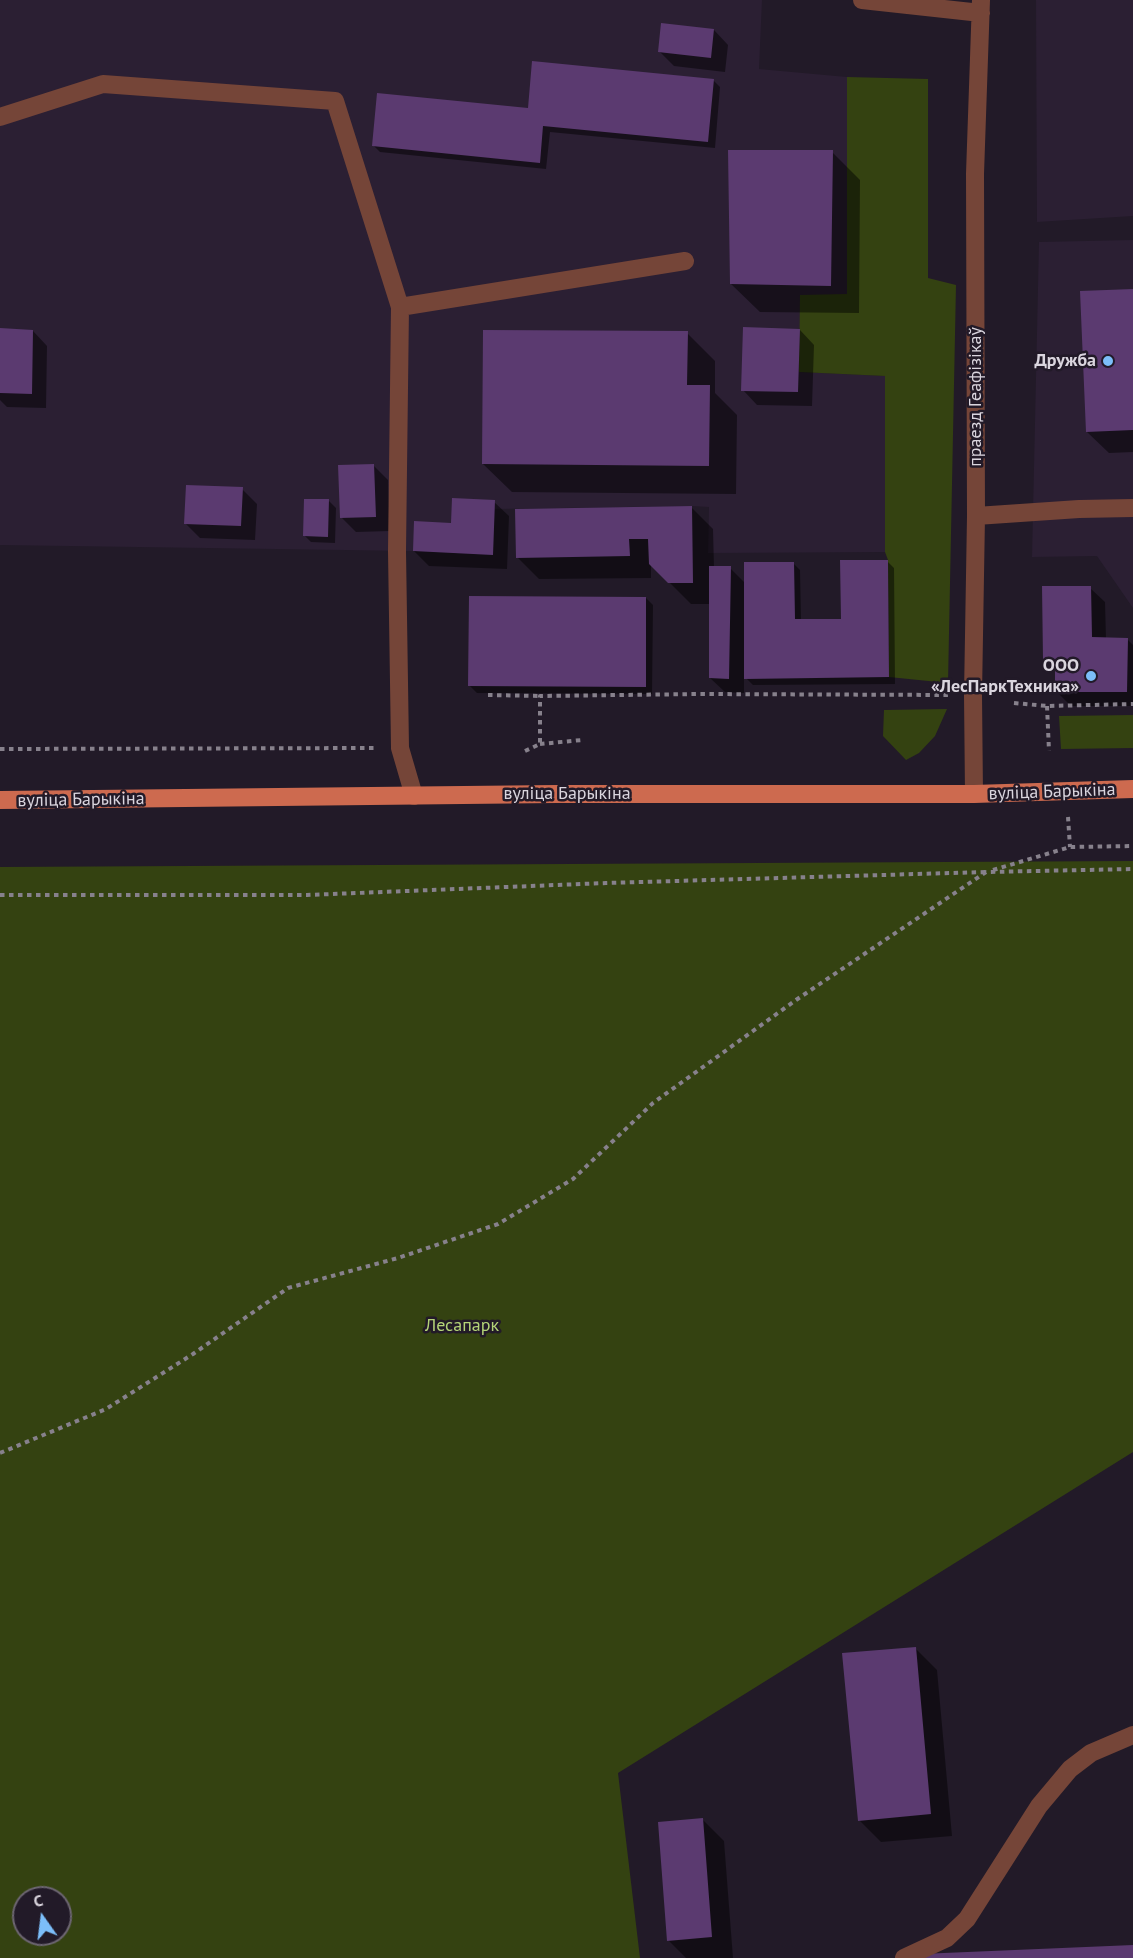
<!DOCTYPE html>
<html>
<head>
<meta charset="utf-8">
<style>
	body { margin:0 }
	#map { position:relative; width:1133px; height:1958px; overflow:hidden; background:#221a28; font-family:"PT Sans",sans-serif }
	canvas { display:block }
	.north { position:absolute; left:12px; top:1886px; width:60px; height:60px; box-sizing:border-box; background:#221a28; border:2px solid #6c6571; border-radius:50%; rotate:346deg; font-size:16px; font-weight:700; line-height:24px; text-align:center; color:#dad5de }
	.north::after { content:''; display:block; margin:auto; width:21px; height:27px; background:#7cbef9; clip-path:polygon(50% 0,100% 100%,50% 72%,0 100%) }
</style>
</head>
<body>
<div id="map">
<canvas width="1133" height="1958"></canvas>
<div class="north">С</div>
</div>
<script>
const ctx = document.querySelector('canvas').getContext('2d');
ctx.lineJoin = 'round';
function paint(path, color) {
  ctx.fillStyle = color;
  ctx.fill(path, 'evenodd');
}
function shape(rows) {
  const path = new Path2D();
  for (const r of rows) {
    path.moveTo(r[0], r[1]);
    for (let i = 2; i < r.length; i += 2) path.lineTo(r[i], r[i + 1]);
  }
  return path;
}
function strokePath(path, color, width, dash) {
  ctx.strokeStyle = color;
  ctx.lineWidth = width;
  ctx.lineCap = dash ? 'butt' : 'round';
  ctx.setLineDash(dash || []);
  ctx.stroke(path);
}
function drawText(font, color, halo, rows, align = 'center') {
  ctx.font = font + ' "PT Sans",sans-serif';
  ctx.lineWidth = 5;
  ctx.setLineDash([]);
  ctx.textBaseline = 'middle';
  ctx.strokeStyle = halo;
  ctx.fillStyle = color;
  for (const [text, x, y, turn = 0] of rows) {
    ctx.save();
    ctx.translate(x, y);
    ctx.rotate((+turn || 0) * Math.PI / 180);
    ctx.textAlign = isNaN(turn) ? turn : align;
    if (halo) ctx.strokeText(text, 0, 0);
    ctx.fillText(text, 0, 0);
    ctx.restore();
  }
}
const built = shape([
	[0,0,762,0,759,69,847,77,847,294,800,372,885,376,885,552,708,553,709,507,692,506,495,509,493,555,413,551,0,545],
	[1036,0,1133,0,1133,216,1037,222],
	[1133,240,1133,608,1097,556,1032,557,1039,242]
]);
const green = shape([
	[847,77,928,79,928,278,956,285,948,683,889,677,888,560,885,552,885,376,799,372,800,295,847,294],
	[947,709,935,736,919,753,906,760,883,736,884,710],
	[1133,715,1133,748,1061,749,1059,716],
	[1133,861,1133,1452,618,1773,640,1958,0,1958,0,867],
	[24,1898,60,1898,60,1934,24,1934]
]);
const shadow = shape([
	[714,30,728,45,725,72,674,66,659,51],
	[713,80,720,87,715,148,550,132,546,169,380,152,373,145,529,109],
	[832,152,860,180,859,313,760,312,731,284],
	[1133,290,1133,452,1109,453,1087,432],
	[0,330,33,331,47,346,46,408,7,407,0,400],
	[800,330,814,345,812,406,757,405,743,390],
	[687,333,715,361,715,393,737,415,736,494,512,492,483,464],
	[373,465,388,480,390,531,356,532,342,518],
	[242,489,257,504,255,540,200,538,185,523],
	[329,501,336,508,335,543,311,542,304,535],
	[494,502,509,516,507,569,429,566,414,551,452,525],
	[692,508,713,529,714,568,730,568,745,583,793,563,800,570,801,621,843,621,887,561,894,568,895,684,753,685,744,676,744,693,725,692,710,678,711,604,691,604,651,564,651,578,539,579,517,557],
	[1090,588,1105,602,1106,639,1127,639,1133,645,1133,706,1071,706,1056,691,1056,671,1044,659],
	[646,598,653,605,652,694,477,693,470,686],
	[915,1648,937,1670,952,1836,881,1842,859,1820],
	[703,1820,724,1841,733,1958,686,1958,668,1940]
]);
const building = shape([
	[661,23,714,29,711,58,658,52],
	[532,61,714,79,708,142,543,126,540,163,372,146,377,93,528,108],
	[728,150,833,150,831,286,730,284],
	[1133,289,1133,430,1086,432,1080,291],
	[743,327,800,329,798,392,741,391],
	[0,328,33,330,32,394,0,393],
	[483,330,688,331,687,385,710,385,709,466,482,464],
	[374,464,376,517,340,518,338,465],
	[186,485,243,487,241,526,184,524],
	[452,498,495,500,493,555,413,551,414,521,451,523],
	[304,499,329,499,328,537,303,536],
	[692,506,693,583,668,583,649,564,648,539,629,539,630,556,516,558,515,509],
	[840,560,888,560,889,677,744,679,744,562,794,562,795,619,841,619],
	[709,566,731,566,729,679,709,678],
	[1042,586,1091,586,1092,637,1128,638,1127,692,1055,692,1055,660,1043,660],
	[469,596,646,597,646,687,468,686],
	[916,1647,931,1814,858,1821,842,1653],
	[703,1818,712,1937,667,1941,658,1822],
	[1133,1945,1133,1958,920,1958,920,1954]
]);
const path = shape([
	[488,695,540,696],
	[1014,703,1047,706,1133,704],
	[1047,706,1049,751],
	[540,744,582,740],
	[0,749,374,748],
	[525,751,540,744,540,696,700,694,949,695],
	[1068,817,1070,847],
	[993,870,1070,847,1133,846],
	[0,895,307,895,606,883,986,872],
	[0,1453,106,1409,193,1354,288,1288,398,1258,498,1224,573,1179,653,1103,796,1000,986,872,1133,869]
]);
const minor = shape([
	[862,0,981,13],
	[0,117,103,84,335,101,400,307],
	[976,516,1079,509,1133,508],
	[974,794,973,695,976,516,975,174,981,0],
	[414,796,400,748,397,551,400,307,685,261],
	[904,1958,947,1938,967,1919,1039,1806,1070,1769,1091,1753,1133,1735]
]);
const major = shape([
	[0,800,556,794,974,794,1133,789]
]);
const markers = [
	[1108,361,6,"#7cbef9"],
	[1091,676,6,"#7cbef9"]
];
const poiNames = [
	["Дружба",1096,361],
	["ООО",1079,666],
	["«ЛесПаркТехника»",1079,687]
];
const streetNames = [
	["праезд Геафізікаў",976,397,-90],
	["вуліца Барыкіна",1052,792,-2],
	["вуліца Барыкіна",567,794],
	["вуліца Барыкіна",81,800,-1]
];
const parkNames = [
	["Лесапарк",462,1326]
];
paint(built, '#2b1f33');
paint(green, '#344211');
paint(shadow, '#0007');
paint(building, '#5b3a70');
strokePath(path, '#87818c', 4, [4.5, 4.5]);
strokePath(minor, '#754538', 18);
strokePath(major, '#cd6a4f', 18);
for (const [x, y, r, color] of markers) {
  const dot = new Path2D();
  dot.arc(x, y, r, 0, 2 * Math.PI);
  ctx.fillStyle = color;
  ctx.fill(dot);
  strokePath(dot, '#221a28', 2);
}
drawText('bold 18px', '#dad5de', '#221a28', poiNames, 'right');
drawText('18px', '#dad5de', '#221a28', streetNames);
drawText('18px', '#b4d477', '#221a28', parkNames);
</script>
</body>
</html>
